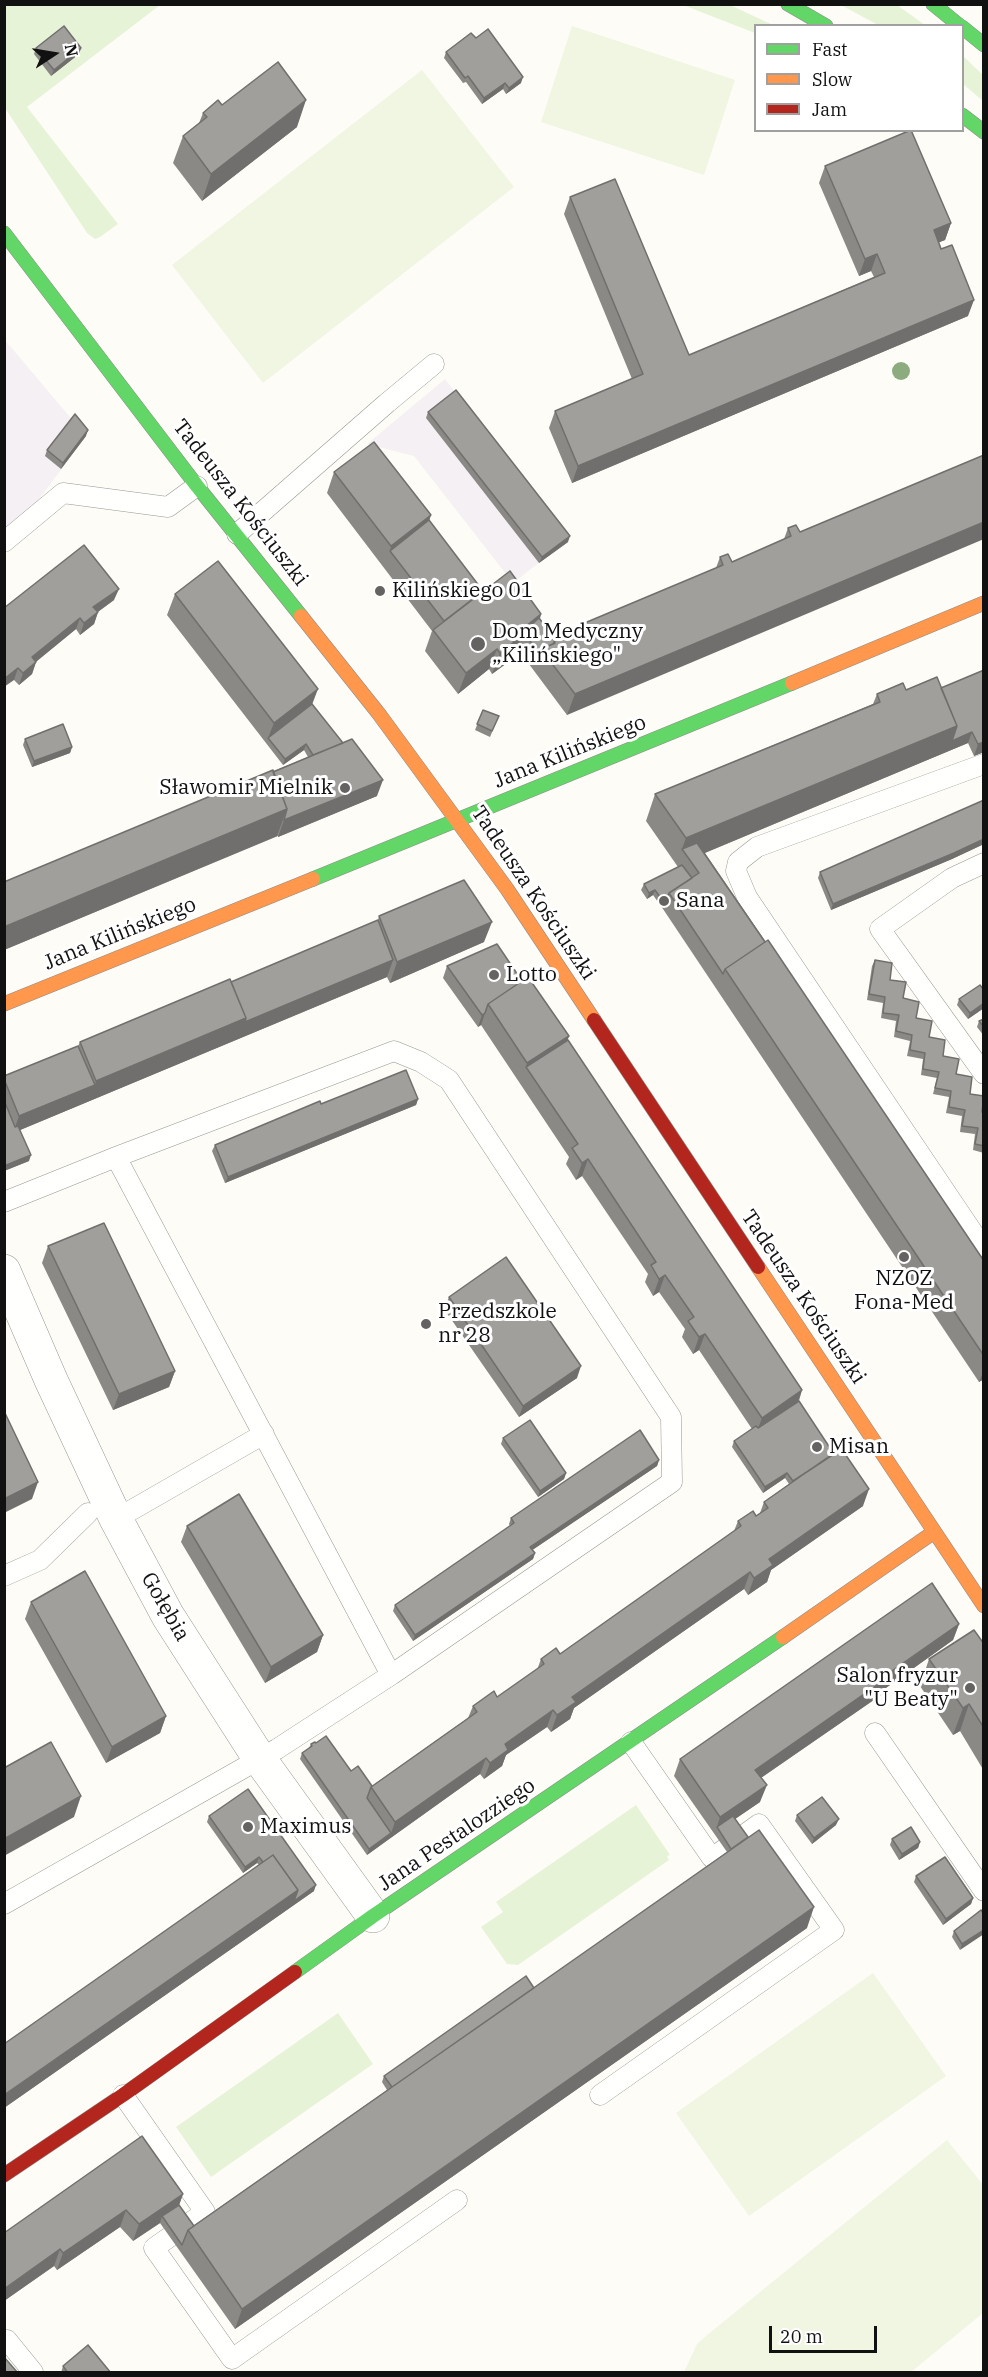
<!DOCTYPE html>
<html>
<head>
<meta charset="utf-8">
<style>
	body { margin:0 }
	#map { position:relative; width:988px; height:2377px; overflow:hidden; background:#fdfcf7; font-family:"IBM Plex Serif",serif }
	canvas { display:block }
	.frame { position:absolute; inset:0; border:6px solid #111; pointer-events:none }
	.legend { position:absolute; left:754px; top:24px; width:210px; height:108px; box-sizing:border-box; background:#fff; border:2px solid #a0a0a0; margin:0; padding:8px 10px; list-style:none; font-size:18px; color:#111 }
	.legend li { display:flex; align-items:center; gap:12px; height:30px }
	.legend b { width:30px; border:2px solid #a0a0a0 }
	.north { position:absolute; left:24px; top:24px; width:60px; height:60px; -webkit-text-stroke:4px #fff; paint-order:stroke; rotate:78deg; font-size:16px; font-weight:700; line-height:24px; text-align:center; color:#111 }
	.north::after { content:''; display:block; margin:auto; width:21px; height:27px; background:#111; clip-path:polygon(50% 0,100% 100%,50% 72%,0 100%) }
	.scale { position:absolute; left:769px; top:2326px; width:108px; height:27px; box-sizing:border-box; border:3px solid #111; border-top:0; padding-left:8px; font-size:18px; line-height:21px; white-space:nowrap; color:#111; -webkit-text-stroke:4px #fff; paint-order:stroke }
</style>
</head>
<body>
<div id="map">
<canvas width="988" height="2377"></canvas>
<div class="frame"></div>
<ul class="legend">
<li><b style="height:8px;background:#63d668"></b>Fast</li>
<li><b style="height:8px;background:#ff974d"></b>Slow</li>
<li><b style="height:8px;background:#b3261e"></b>Jam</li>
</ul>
<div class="north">N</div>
<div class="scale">20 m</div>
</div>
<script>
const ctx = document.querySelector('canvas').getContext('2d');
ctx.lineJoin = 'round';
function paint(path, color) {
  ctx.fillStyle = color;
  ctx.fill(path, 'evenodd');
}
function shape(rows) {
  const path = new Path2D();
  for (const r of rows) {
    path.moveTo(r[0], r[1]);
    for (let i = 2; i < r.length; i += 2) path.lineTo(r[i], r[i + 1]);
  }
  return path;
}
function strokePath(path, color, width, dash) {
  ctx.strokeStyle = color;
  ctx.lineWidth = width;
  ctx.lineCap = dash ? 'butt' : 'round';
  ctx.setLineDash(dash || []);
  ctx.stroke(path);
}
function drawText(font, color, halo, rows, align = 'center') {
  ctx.font = font + ' "IBM Plex Serif",serif';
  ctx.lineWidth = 6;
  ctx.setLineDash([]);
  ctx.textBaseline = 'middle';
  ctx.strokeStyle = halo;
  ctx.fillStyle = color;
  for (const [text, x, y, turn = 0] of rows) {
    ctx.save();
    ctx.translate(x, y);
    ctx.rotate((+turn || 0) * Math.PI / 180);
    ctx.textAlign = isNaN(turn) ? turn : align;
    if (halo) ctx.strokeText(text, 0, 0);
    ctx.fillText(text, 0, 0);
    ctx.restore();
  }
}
const industrial = shape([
	[4,339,86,436,34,506,4,530],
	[445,379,568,540,513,583,414,456,367,444]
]);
const green = shape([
	[4,5,160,5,27,107,118,224,100,237,95,239,87,233,5,108],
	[683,5,730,5,773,25,756,26,755,33],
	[841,5,897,5,925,25,878,25],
	[962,55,983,75,983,101,963,84],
	[636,1805,670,1855,667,1856,669,1860,518,1965,507,1964,481,1927,503,1912,496,1902],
	[338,2013,373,2064,211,2177,176,2127]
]);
const pitch = shape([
	[572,26,735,80,704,175,541,122],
	[422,70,514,187,263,383,172,265],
	[873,1973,946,2076,749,2216,676,2113],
	[947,2140,983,2185,983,2313,911,2372,684,2372,697,2344,706,2336]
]);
const lane = shape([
	[237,534,387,403,434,364],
	[4,542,63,493,168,507,197,486],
	[984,764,757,847,738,862,736,871,747,897,984,1249],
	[984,863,952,878,880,929,984,1074],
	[116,1157,391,1675],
	[4,1202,116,1157,394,1051,421,1062,449,1080,671,1417,672,1482,391,1675,277,1749,4,1904],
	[130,1511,264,1434],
	[4,1576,40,1560,88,1513],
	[875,1733,984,1891],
	[123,2095,205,2212,154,2248,232,2359,457,2200],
	[600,2095,834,1930,759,1824,712,1858,631,1742],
	[4,2340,7,2340,33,2372]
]);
const street = shape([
	[4,1271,51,1380,116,1519,168,1616,259,1758,373,1916]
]);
const fast = shape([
	[788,4,826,26],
	[933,4,960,26],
	[962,27,984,45],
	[962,115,984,132],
	[4,233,197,486,301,616],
	[313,879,792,683],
	[295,1972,373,1916,783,1637]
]);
const slow = shape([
	[301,616,379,714,507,889,594,1020],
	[792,683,984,603],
	[4,1004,313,879],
	[758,1267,984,1606],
	[783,1637,934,1532]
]);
const jam = shape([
	[594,1020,758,1267],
	[4,2175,123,2095,295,1972]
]);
const trees = [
	[901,371]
];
const wall = shape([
	[36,48,81,48,79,54,51,76,34,54],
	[446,52,521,83,506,94,503,89,482,104,466,82,463,83,444,58],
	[222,105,297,127,202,201,173,163,183,136,199,123,203,113],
	[825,166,951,223,945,240,939,242,968,316,572,483,549,428,555,411,632,379,564,214,570,197,689,355,874,277,871,271,859,276,819,183],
	[428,412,568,542,539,563,426,418],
	[86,436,61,469,45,456,47,450],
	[334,472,431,515,429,521,483,591,541,614,540,619,554,639,556,635,716,568,720,557,732,562,784,539,788,528,800,532,567,715,517,648,510,653,507,663,492,674,489,669,458,694,425,651,432,631,327,493],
	[175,594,312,704,377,796,278,837,278,836,4,950,4,882,308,757,304,750,283,765,167,615],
	[114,600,98,612,94,624,80,635,76,629,36,662,32,674,19,685,14,680,4,608],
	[984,670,984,752,974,756,968,743,705,853,984,1261,984,1379,979,1382,663,909,653,895,647,899,641,890,644,884,678,867,646,821,655,794,873,704,877,694,906,690,941,688],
	[483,710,499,716,490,737,475,730],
	[25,739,72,747,70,753,32,767,23,745],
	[984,800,984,844,952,859,831,910,818,878,820,872],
	[379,916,484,942,390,983,387,977,20,1130,29,1161,4,1171,4,1076,78,1046,80,1042,231,982,378,920],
	[875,960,890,980,982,1112,984,1112,984,1153,973,1150,975,1134,960,1132,962,1116,946,1113,949,1097,933,1094,937,1078,921,1075,923,1059,907,1056,910,1041,894,1037,896,1021,881,1018,883,1003,867,1000,872,966],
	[447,966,522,981,568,1040,802,1390,799,1401,863,1506,771,1570,767,1582,748,1595,744,1589,574,1708,570,1719,551,1732,547,1727,506,1755,502,1766,484,1779,480,1774,367,1855,300,1759,302,1753,309,1748,311,1744,351,1771,372,1786,468,1718,473,1706,497,1697,537,1670,541,1659,560,1654,734,1531,738,1521,756,1516,760,1513,764,1502,789,1484,785,1478,763,1493,732,1447,734,1441,752,1429,699,1350,693,1354,682,1337,685,1329,659,1292,653,1296,645,1282,648,1274,582,1176,576,1180,566,1164,569,1157,481,1025,478,1027,443,978],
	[984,990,984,1008,968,1019,957,1005,959,999],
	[984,1019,984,1036,977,1027,979,1021],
	[418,1099,416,1105,225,1183,212,1151,215,1145,321,1104],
	[48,1246,175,1371,169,1387,113,1410,42,1263],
	[449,1297,577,1378,519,1417,444,1309],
	[503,1438,566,1473,564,1479,538,1497,501,1444],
	[659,1460,657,1466,532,1550,535,1553,533,1559,413,1641,393,1611,395,1605,510,1526,509,1524,511,1518],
	[187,1526,323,1635,317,1652,265,1683,181,1542],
	[31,1602,166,1716,160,1733,106,1763,25,1619],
	[959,1624,953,1640,883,1690,881,1695,761,1778,760,1802,735,1819,807,1928,235,2329,160,2223,133,2241,120,2227,57,2270,54,2266,4,2301,4,2233,183,2194,179,2205,193,2226,387,2090,382,2082,384,2076,534,1988,727,1852,674,1776,680,1759],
	[984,1644,984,1771,960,1731,953,1735,920,1686,929,1659],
	[797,1815,836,1825,812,1844,795,1821],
	[209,1816,314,1891,4,2108,259,1865,257,1863,243,1873,207,1822],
	[892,1839,920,1842,918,1848,899,1860,890,1845],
	[916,1876,973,1898,971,1904,943,1925,914,1882],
	[981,1910,960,1950,952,1937,954,1931],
	[63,2366,111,2373,61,2373]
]);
const shadedWall = shape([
	[81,48,79,54,51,76,54,70],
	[523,77,521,83,506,94,509,88],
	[505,83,503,89,482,104,484,98],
	[306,100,297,127,202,201,211,174],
	[951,223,945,240,928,247,934,230],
	[877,254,871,271,859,276,865,259],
	[974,300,968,316,572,483,578,466],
	[88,430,86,436,61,469,63,463],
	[431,515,423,536,390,551,391,546],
	[984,522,984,539,567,715,575,694],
	[570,536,568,542,539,563,542,557],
	[119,589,114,600,89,618,93,607],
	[98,612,94,624,80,635,84,623],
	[541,614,534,635,523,632,517,648,510,653,507,663,492,674,500,653,511,638],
	[80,618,76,629,28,668,32,657],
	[497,649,489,669,458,694,466,673],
	[36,662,32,674,19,685,23,673],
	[18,668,14,680,4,687,4,679],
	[318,689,310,710,268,738,274,723],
	[957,726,972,732,968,743,690,859,682,849,676,865,686,838],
	[984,742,984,752,974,756,978,744],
	[306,744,304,750,283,765,285,759],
	[72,747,70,753,32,767,34,761],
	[383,780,377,796,278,837,284,820],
	[287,809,277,836,4,950,4,927],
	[984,839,984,844,952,859,831,910,833,904],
	[655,890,653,895,647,899,649,893],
	[492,922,484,942,390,983,397,962],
	[393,960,387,977,13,1133,19,1116,95,1085,96,1081,246,1018],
	[984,1003,984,1008,968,1019,970,1013],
	[485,1013,481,1025,478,1027,482,1015],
	[569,1036,562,1057,526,1067,527,1063],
	[418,1099,416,1105,225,1183,228,1177],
	[31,1155,29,1161,4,1171,4,1166],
	[588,1159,582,1176,576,1180,582,1163],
	[665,1275,659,1292,653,1296,659,1279],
	[705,1334,699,1350,693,1354,699,1337],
	[581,1366,577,1378,519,1417,523,1406],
	[984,1370,984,1379,979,1382],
	[175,1371,169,1387,113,1410,119,1394],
	[802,1390,796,1407,756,1434,762,1418],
	[659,1460,657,1466,528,1553,530,1547],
	[566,1473,564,1479,538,1497,540,1491],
	[787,1473,785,1478,763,1493,765,1487],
	[38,1482,32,1499,4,1513,4,1499],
	[869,1489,863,1506,771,1570,767,1582,748,1595,754,1578,769,1559],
	[535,1553,533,1559,413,1641,415,1635],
	[750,1572,744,1589,574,1708,570,1719,551,1732,557,1715,572,1697],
	[959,1624,953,1640,883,1690,881,1695,749,1786,755,1770],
	[323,1635,317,1652,265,1683,271,1667],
	[969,1704,960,1731,953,1735,963,1708],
	[553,1710,547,1727,506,1755,502,1766,484,1779,490,1763,505,1744],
	[166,1716,160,1733,106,1763,112,1747],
	[486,1758,480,1774,389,1839,395,1822],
	[767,1785,760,1802,719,1830,717,1827,720,1817],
	[81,1796,74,1817,4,1856,4,1839],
	[839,1819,836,1825,812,1844,814,1838],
	[391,1833,389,1839,367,1855,369,1849],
	[920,1842,918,1848,899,1860,902,1854],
	[259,1857,257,1863,243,1873,245,1867],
	[316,1885,314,1891,4,2108,4,2095,298,1890],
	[973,1898,971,1904,943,1925,946,1919],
	[814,1907,807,1928,235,2329,242,2309],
	[984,1930,984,1934,960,1950,962,1944],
	[183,2194,177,2211,162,2216,160,2223,133,2241,139,2224],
	[126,2210,120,2227,57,2270,63,2253],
	[60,2249,54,2266,4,2301,4,2289]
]);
const building = shape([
	[64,26,81,48,54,70,36,48,64,26],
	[488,29,523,77,509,88,505,83,484,98,468,76,465,78,446,52,471,33,476,38,488,29],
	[278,62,306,100,211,174,183,136,207,117,203,113,218,100,222,105,278,62],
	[911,130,951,223,934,230,941,249,952,245,974,300,578,466,555,411,643,374,570,197,615,179,689,355,885,273,877,254,865,259,825,166,911,130],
	[456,390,570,536,542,557,428,412,456,390],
	[75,414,88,430,63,463,47,450,75,414],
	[374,442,431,515,391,546,334,472,374,442],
	[984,455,984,522,575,694,541,649,555,643,554,641,557,640,556,635,723,565,720,557,728,554,732,562,791,536,788,528,796,525,800,532,984,455],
	[429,520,483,591,444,621,390,551,429,520],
	[84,545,119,589,93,607,98,612,84,623,80,618,32,657,36,662,23,673,18,668,4,679,4,608,84,545],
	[218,561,318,689,274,723,175,594,218,561],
	[510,571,541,614,511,638,514,642,500,653,497,649,466,673,433,630,510,571],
	[539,618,554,638,555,641,553,644,541,649,539,653,523,632,539,618],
	[984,670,984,742,978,744,972,732,952,741,957,726,941,688,984,670],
	[937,677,957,726,686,838,655,794,880,702,877,694,903,683,906,690,937,677],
	[312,704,343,743,313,755,306,744,285,759,268,738,312,704],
	[483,710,499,716,492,731,477,724,483,710],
	[63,724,72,747,34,761,25,739,63,724],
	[352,739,383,780,284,820,287,809,273,772,352,739],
	[273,770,287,809,4,927,4,882,273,770],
	[984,800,984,839,954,853,833,904,820,872,984,800],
	[697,843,765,942,725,969,723,974,669,893,699,873,682,849,697,843],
	[682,865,692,878,669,893,665,904,655,890,649,893,644,884,682,865],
	[464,880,492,922,397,962,379,916,464,880],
	[378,920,393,960,245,1022,246,1018,231,982,378,920],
	[768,940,984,1261,984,1356,725,969,768,940],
	[497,944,522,981,488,1004,485,1013,482,1015,447,966,497,944],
	[875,960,892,963,890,980,906,982,903,998,919,1002,916,1018,932,1021,929,1037,945,1040,943,1056,959,1059,956,1074,972,1077,970,1094,984,1096,982,1112,984,1112,984,1146,975,1144,978,1128,962,1126,965,1110,949,1107,951,1091,935,1088,939,1072,923,1069,925,1053,910,1050,912,1035,896,1031,899,1015,883,1013,885,997,869,994,875,960],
	[528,977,569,1036,527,1063,488,1004,528,977],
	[230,979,246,1018,96,1081,80,1042,230,979],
	[980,985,984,990,984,1003,970,1013,959,999,980,985],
	[984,1019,984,1027,979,1021,984,1019],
	[568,1040,802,1390,762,1418,705,1334,699,1337,688,1321,694,1317,665,1275,659,1279,651,1265,656,1262,588,1159,582,1163,572,1148,578,1144,526,1067,568,1040],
	[78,1046,95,1085,19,1116,4,1079,4,1076,78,1046],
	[406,1070,418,1099,228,1177,215,1145,320,1101,321,1104,406,1070],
	[4,1100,15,1127,18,1126,31,1155,4,1166,4,1100],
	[104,1223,175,1371,119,1394,48,1246,104,1223],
	[506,1257,581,1366,523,1406,449,1297,506,1257],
	[799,1401,834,1454,793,1481,787,1473,765,1487,734,1441,756,1426,758,1428,799,1401],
	[4,1411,38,1482,4,1499,4,1411],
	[530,1420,566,1473,540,1491,503,1438,530,1420],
	[640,1430,659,1460,530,1547,535,1553,415,1635,395,1605,514,1523,511,1518,640,1430],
	[841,1448,869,1489,769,1559,773,1565,754,1578,750,1572,572,1697,576,1702,557,1715,553,1710,505,1744,508,1750,490,1763,486,1758,395,1822,371,1787,477,1712,473,1706,494,1691,497,1697,544,1664,541,1659,556,1648,560,1654,741,1526,738,1521,753,1511,756,1516,768,1508,764,1502,841,1448],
	[239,1494,323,1635,271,1667,187,1526,239,1494],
	[85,1571,166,1716,112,1747,31,1602,85,1571],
	[932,1583,959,1624,886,1675,887,1678,755,1770,767,1785,720,1817,680,1759,932,1583],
	[974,1630,984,1644,984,1728,969,1704,963,1708,929,1659,974,1630],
	[326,1736,351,1771,358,1766,372,1786,371,1787,367,1798,391,1833,369,1849,302,1753,312,1746,311,1744,315,1742,316,1743,326,1736],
	[51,1742,81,1796,4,1839,4,1768,51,1742],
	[248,1789,316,1885,294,1901,298,1890,273,1855,263,1862,259,1857,245,1867,209,1816,248,1789],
	[822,1797,839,1819,814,1838,797,1815,822,1797],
	[733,1816,748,1837,731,1849,717,1827,733,1816],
	[911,1827,920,1842,902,1854,892,1839,911,1827],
	[759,1830,814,1907,242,2309,188,2230,759,1830],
	[273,1855,298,1890,4,2095,4,2044,273,1855],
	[945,1857,973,1898,946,1919,916,1876,945,1857],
	[981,1910,984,1914,984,1930,962,1944,954,1931,981,1910],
	[526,1976,534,1988,392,2087,384,2076,526,1976],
	[142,2136,183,2194,139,2224,126,2210,63,2253,60,2249,4,2289,4,2233,142,2136],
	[179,2205,194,2226,188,2230,182,2245,162,2216,179,2205],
	[88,2345,111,2373,68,2373,63,2366,88,2345],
	[4,2357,18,2373,4,2373,4,2357]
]);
const markers = [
	[380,591,6,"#646362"],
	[478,644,8,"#646362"],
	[345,788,6,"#646362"],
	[664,901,6,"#646362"],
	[494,975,6,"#646362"],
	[904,1257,6,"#646362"],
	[426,1324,6,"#646362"],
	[817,1447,6,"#646362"],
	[970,1688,6,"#646362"],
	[248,1827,6,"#646362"]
];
const streetNames = [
	["Tadeusza Kościuszki",240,503,52],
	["Jana Kilińskiego",570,752,-22],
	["Tadeusza Kościuszki",533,893,56],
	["Jana Kilińskiego",120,934,-22],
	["Tadeusza Kościuszki",803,1297,56],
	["Gołębia",165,1607,60],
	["Jana Pestalozziego",457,1835,-34]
];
const poiNames = [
	["Kilińskiego 01",392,591],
	["Dom Medyczny",492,632],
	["„Kilińskiego\"",492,656],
	["Sławomir Mielnik",333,788,"right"],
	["Sana",676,901],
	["Lotto",506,975],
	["NZOZ",904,1279,"center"],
	["Fona-Med",904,1303,"center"],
	["Przedszkole",438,1312],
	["nr 28",438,1336],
	["Misan",829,1447],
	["Salon fryzur",958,1676,"right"],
	["\"U Beaty\"",958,1700,"right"],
	["Maximus",260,1827]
];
paint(industrial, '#f5f0f3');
paint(green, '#e7f3d7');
paint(pitch, '#f0f6e1');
strokePath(lane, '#979795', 21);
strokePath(street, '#979795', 34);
strokePath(fast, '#8e8d8b', 15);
strokePath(slow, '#8e8d8b', 15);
strokePath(jam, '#8e8d8b', 15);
strokePath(lane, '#fffffe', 20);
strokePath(street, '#fffffe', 33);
strokePath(fast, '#63d668', 14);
strokePath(slow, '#ff974d', 14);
strokePath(jam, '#b3261e', 14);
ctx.fillStyle = '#8cac80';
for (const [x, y] of trees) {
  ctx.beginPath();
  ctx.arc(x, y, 9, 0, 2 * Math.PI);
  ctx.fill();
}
paint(wall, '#8a8986');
paint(shadedWall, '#716f6d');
paint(building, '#a19f9c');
strokePath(building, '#716f6d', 1.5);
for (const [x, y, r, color] of markers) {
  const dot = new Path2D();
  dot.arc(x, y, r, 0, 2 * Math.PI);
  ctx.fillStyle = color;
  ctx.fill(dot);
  strokePath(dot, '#fff', 2);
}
drawText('21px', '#111', '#fff', streetNames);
drawText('21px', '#111', '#fff', poiNames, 'left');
</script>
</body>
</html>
